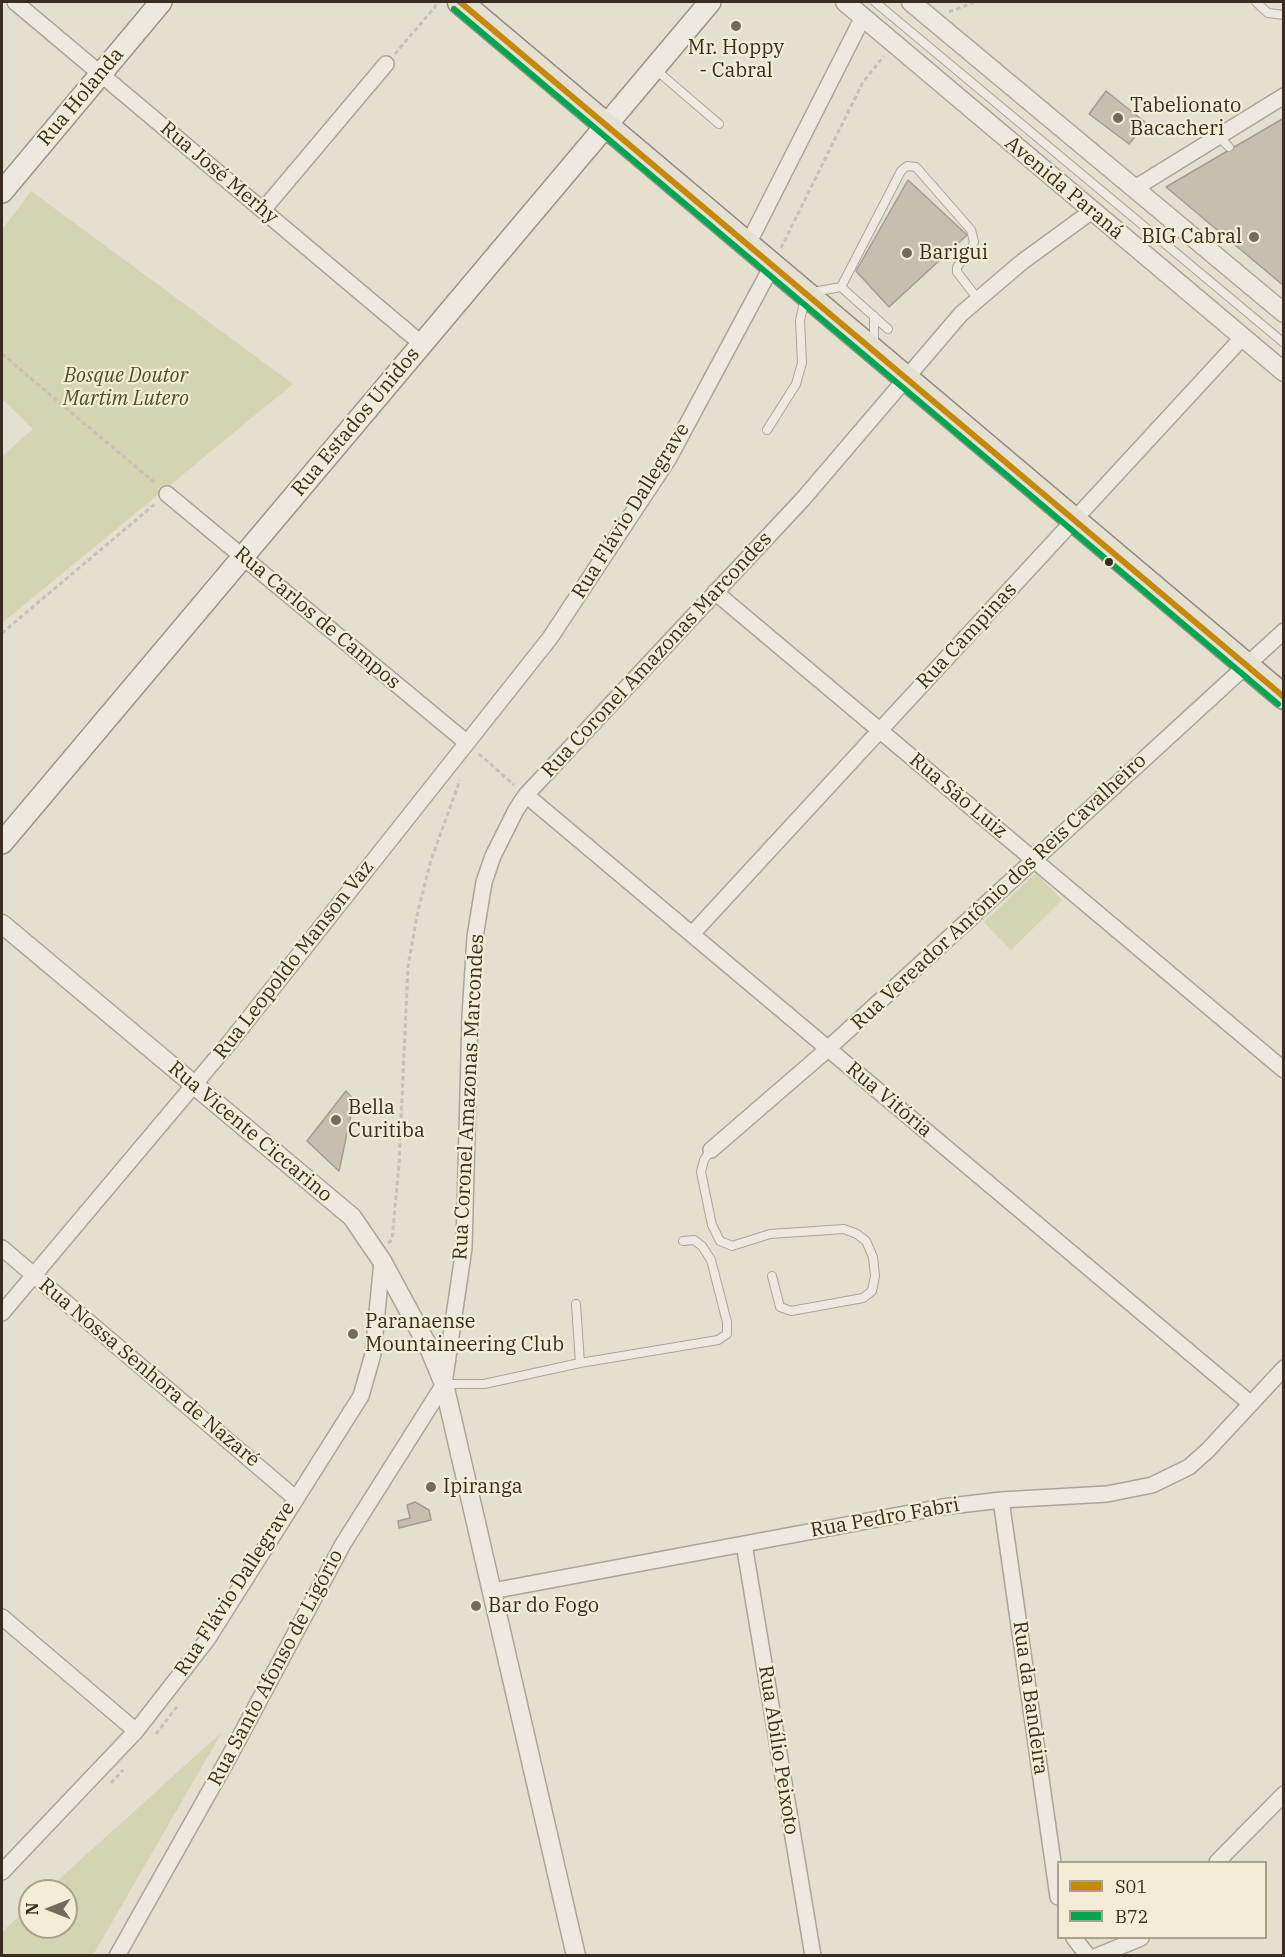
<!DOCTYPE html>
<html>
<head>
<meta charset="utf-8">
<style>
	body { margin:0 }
	#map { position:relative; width:1285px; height:1957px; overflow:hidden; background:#e5dfcf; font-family:"IBM Plex Serif",serif }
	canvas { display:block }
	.frame { position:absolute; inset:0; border:3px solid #382d20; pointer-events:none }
	.legend { position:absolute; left:1057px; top:1861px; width:210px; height:78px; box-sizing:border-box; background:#f4edd6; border:2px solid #a9a08d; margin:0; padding:8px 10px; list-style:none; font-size:18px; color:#382d20 }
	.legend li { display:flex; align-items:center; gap:12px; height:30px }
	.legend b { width:30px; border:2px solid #a9a08d }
	.north { position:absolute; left:18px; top:1879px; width:60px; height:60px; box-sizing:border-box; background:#f4edd6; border:2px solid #a9a08d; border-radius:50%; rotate:270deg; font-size:16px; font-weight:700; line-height:24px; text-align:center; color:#382d20 }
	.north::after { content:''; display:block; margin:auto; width:21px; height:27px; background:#756b5d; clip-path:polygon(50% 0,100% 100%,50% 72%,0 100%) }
</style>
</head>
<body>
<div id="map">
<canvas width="1285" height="1957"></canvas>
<div class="frame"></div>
<ul class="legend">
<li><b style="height:8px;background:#c78808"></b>S01</li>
<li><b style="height:8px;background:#00a651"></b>B72</li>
</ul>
<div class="north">N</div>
</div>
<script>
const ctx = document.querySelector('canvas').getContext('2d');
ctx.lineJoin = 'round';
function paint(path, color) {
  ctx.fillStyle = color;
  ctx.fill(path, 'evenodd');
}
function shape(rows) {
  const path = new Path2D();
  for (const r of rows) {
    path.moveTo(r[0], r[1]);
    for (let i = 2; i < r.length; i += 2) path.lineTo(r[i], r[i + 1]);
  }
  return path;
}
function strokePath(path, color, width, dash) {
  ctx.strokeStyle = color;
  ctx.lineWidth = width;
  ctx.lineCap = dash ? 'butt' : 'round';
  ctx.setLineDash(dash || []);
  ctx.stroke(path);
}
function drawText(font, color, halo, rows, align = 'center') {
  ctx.font = font + ' "IBM Plex Serif",serif';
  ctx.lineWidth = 4.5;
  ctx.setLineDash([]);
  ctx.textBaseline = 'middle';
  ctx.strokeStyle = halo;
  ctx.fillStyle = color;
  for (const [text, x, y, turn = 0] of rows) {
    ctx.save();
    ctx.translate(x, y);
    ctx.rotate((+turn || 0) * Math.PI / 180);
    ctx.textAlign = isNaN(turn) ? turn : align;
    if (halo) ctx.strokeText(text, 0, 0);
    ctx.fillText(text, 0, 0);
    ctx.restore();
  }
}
const green = shape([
	[31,191,293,384,2,623,2,456,33,429,2,399,2,230],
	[1036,873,1062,900,1011,950,984,922],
	[222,1732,93,1955,2,1955,2,1932,30,1906,30,1927,66,1927,66,1891,46,1891]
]);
const building = shape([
	[1106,91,1146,123,1129,144,1089,114,1106,91],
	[1284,118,1284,286,1166,187,1284,118],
	[908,180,967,235,889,307,856,271,908,180],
	[346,1091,354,1100,339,1171,307,1141,346,1091],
	[415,1502,429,1510,431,1520,399,1528,398,1521,410,1518,407,1505,415,1502]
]);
const path = shape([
	[949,12,975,2],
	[395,54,439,2],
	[781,248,863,82,884,56],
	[2,354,155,483],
	[2,633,156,503],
	[479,754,514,785],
	[388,1243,392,1240,399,1164,408,966,418,911,431,860,460,780],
	[156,1734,179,1704],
	[111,1783,123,1770]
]);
const service = shape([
	[875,2,1284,343],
	[1256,2,1268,13,1284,15],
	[656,70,719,124],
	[1218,136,1229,147],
	[841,287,901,171,907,166,916,167,971,230,974,242,971,250,957,267,957,272,977,298],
	[841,287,888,329],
	[813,292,841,287],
	[874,316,874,345],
	[767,430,796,384,802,363,800,320,805,299],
	[711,1150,704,1160,701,1172,712,1225,720,1241,732,1246,770,1234,844,1229,857,1234,866,1241,873,1257,875,1276,872,1291,863,1298,791,1311,780,1307,772,1276],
	[580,1363,718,1340,727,1334,727,1322,711,1260,702,1246,694,1240,683,1241],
	[445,1384,484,1384,580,1363,576,1304]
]);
const minor = shape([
	[15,2,422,344],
	[1135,188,1284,96],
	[263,210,386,64],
	[748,244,863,17],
	[167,494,466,742],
	[715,592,1284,1070],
	[526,795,1251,1404],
	[692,934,1242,338],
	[711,1150,821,1055,1284,631],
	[2,1248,295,1498],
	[2,1313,230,1042,550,638,669,458,773,264],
	[1001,1500,1058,1897],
	[744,1544,813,1956],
	[492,1591,942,1507,1001,1500,1107,1494,1152,1485,1189,1467,1208,1450,1284,1368],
	[2,1617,136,1731],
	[1217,1862,1284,1794],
	[2,1872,136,1731,207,1640,361,1396,373,1354,382,1261],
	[1074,1938,1088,1956],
	[117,1956,229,1757,343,1544,444,1384,464,1248,470,1017,475,937,484,882,493,856,516,810,526,795,803,499,961,314,1022,262,1092,211],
	[1097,1956,1141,1938]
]);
const tertiary = shape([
	[845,2,1284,372],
	[911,2,1284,313],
	[2,924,352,1217,382,1261,430,1350,444,1384,576,1956]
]);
const secondary = shape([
	[2,192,161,2],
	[2,843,710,2]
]);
const primary = shape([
	[460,2,1284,697]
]);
const bus1 = shape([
	[460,2,1284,697]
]);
const bus2 = shape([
	[454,9,1278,704]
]);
const markers = [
	[736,26,6,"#756b5d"],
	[1118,118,6,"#756b5d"],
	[1254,237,6,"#756b5d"],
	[907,253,6,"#756b5d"],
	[1109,562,5,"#382d20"],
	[336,1120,6,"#756b5d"],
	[353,1334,6,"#756b5d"],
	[431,1487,6,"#756b5d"],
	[476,1606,6,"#756b5d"]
];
const poiNames = [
	["Mr. Hoppy",736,48,"center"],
	["- Cabral",736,71,"center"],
	["Tabelionato",1130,106],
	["Bacacheri",1130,129],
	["BIG Cabral",1242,237,"right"],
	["Barigui",919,253],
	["Bella",348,1108],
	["Curitiba",348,1131],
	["Paranaense",365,1322],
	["Mountaineering Club",365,1345],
	["Ipiranga",443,1487],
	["Bar do Fogo",488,1606]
];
const streetNames = [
	["Rua Holanda",81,97,-50],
	["Rua José Merhy",219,173,40],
	["Avenida Paraná",1064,188,40],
	["Rua Estados Unidos",356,422,-50],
	["Rua Flávio Dallegrave",631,511,-58],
	["Rua Carlos de Campos",317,618,40],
	["Rua Campinas",967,636,-47],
	["Rua Coronel Amazonas Marcondes",657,655,-47],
	["Rua São Luiz",958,796,40],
	["Rua Vereador Antônio dos Reis Cavalheiro",999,892,-43],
	["Rua Leopoldo Manson Vaz",294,960,-52],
	["Rua Coronel Amazonas Marcondes",469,1097,-87],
	["Rua Vitória",889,1100,40],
	["Rua Vicente Ciccarino",250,1132,40],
	["Rua Nossa Senhora de Nazaré",149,1373,40],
	["Rua Pedro Fabri",885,1518,-10],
	["Rua Flávio Dallegrave",235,1589,-57],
	["Rua Santo Afonso de Ligório",276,1668,-62],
	["Rua da Bandeira",1030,1698,82],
	["Rua Abílio Peixoto",778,1750,81]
];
const parkNames = [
	["Bosque Doutor",126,376],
	["Martim Lutero",126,399]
];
paint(green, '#d2d4b2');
paint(building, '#c8beb0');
strokePath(building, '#a59b8e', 1.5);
strokePath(service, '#aaa498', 10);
strokePath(minor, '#aaa498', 18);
strokePath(tertiary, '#aaa498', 21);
strokePath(secondary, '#9a9488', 24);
strokePath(primary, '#908a7f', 27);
strokePath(path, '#c6c0b7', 3, [4.5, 3]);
strokePath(service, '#ede9e1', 8);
strokePath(minor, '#ede9e1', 15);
strokePath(tertiary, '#ede9e1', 18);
strokePath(secondary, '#ede9e1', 21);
strokePath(primary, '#e4e0d2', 24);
strokePath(bus1, '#c78808', 6);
strokePath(bus2, '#00a651', 6);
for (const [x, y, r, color] of markers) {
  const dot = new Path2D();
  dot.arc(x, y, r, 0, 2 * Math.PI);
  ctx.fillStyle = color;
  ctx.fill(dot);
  strokePath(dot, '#f4edd6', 2);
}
drawText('20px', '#382d20', '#f4edd6', poiNames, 'left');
drawText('20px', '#382d20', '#f4edd6', streetNames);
drawText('italic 20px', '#465427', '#f4edd6', parkNames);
</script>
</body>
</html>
